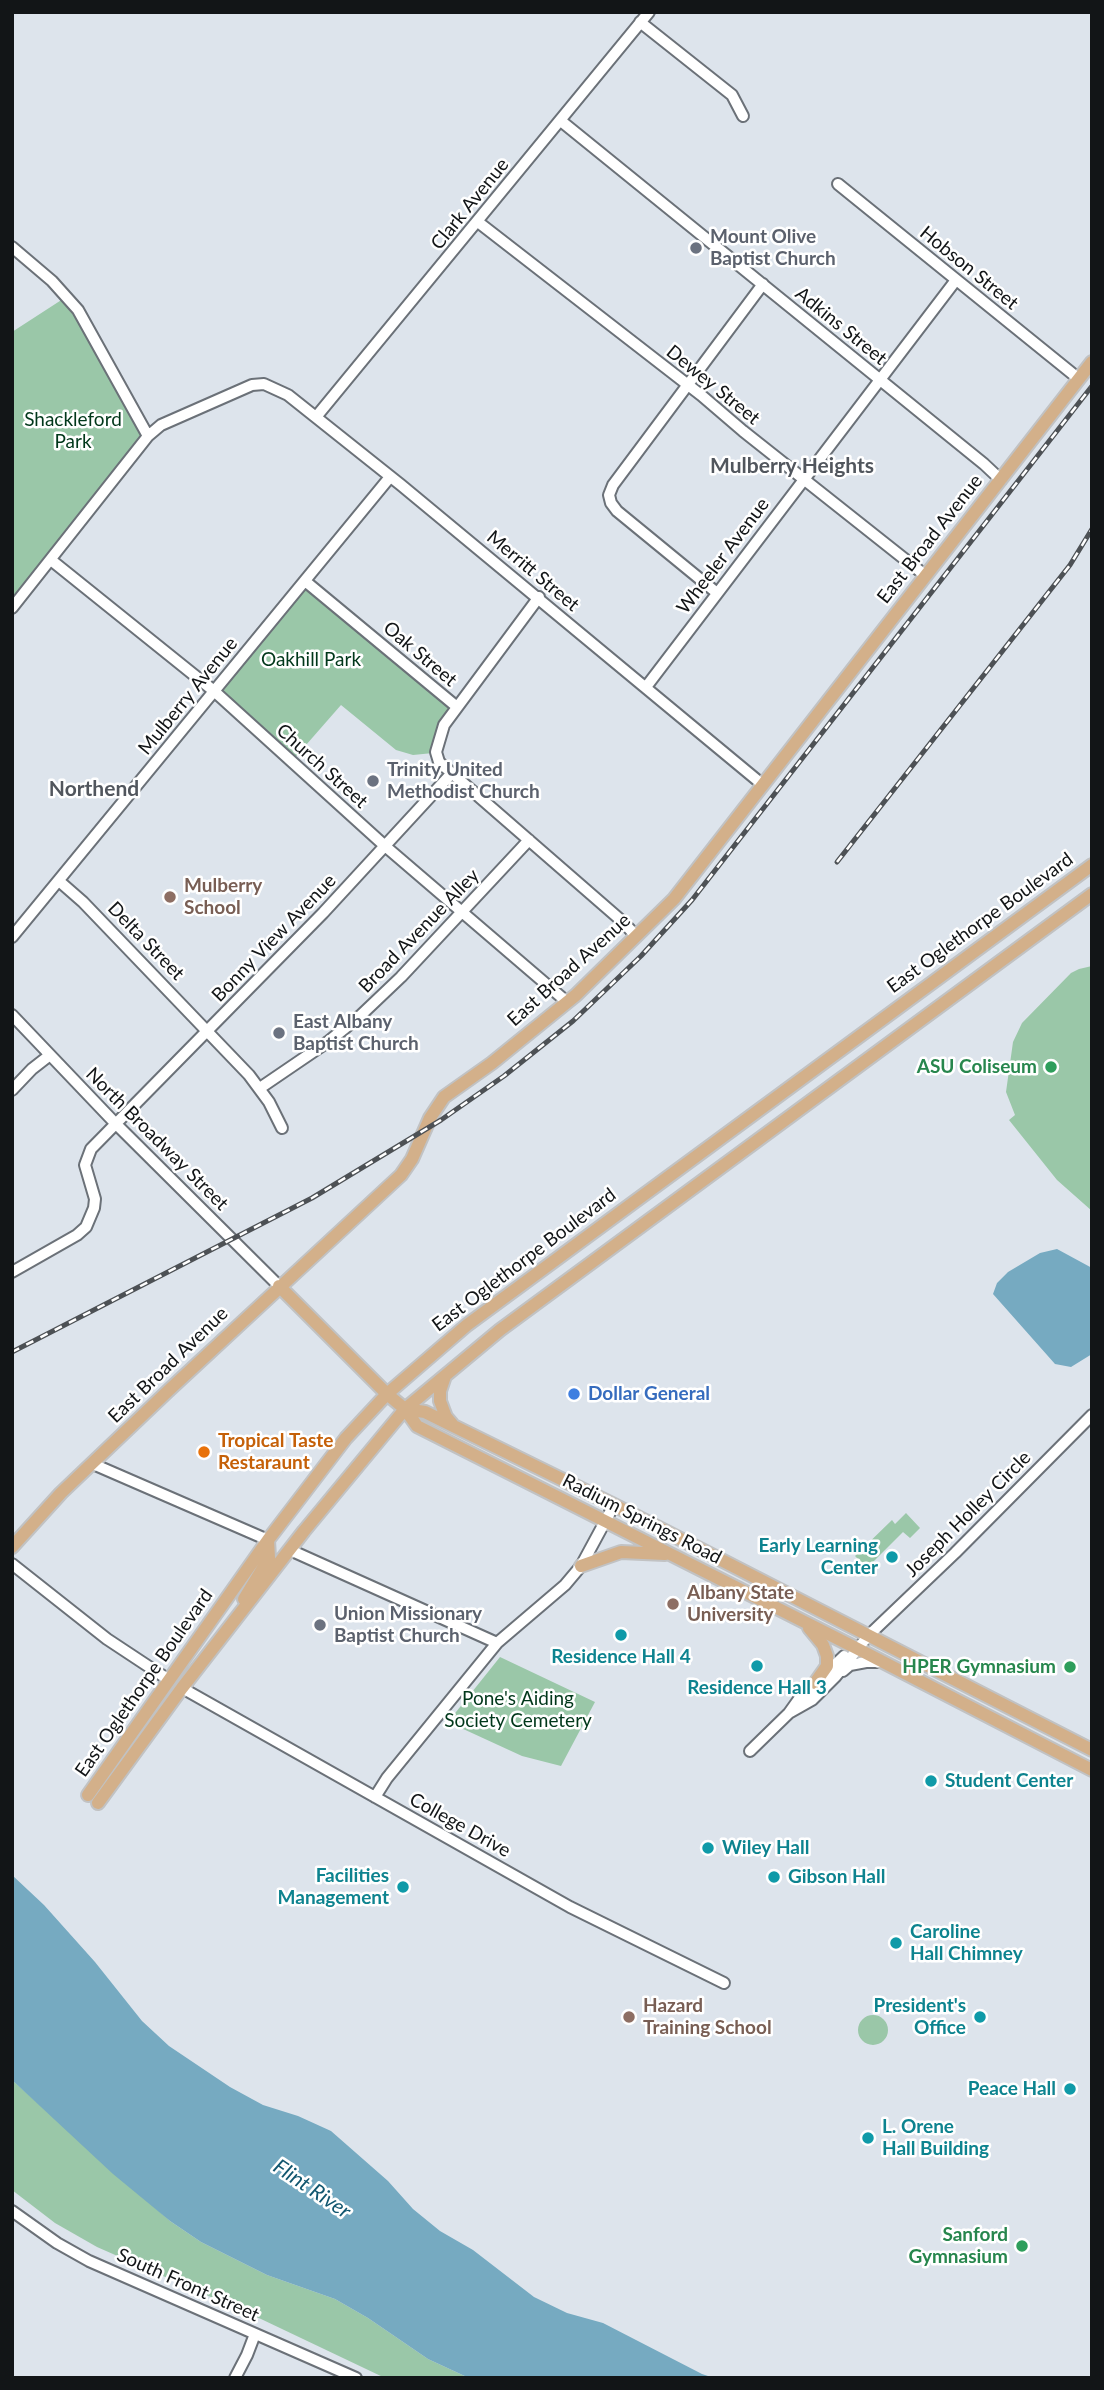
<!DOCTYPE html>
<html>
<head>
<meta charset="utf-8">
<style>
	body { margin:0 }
	#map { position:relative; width:1104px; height:2390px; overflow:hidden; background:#dde4ec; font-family:Lato,sans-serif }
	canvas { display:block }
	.frame { position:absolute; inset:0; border:14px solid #121517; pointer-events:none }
</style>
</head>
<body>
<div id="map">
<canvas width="1104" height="2390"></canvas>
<div class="frame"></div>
</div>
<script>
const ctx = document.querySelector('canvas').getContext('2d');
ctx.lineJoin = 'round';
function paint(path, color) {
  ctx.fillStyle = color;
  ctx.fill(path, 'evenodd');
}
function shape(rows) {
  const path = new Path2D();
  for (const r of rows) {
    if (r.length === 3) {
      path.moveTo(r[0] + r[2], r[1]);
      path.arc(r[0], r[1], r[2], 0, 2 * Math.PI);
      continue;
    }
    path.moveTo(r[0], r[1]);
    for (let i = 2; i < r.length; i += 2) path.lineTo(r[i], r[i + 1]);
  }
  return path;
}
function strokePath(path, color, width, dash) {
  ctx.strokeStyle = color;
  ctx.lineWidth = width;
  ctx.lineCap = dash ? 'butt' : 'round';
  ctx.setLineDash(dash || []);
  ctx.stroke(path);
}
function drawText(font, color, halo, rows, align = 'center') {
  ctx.font = font + ' Lato,sans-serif';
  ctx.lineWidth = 5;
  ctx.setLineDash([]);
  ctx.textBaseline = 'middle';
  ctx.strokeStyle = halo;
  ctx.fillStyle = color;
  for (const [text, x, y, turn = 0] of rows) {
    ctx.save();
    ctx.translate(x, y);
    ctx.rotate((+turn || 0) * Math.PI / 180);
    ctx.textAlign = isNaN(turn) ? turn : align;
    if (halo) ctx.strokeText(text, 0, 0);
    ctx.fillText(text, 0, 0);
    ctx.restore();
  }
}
const green = shape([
	[66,297,146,436,12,605,12,332],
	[305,583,454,707,433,753,413,755,396,750,341,705,292,761,215,691],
	[1092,966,1092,1211,1057,1180,1009,1120,1015,1115,1006,1092,1013,1042,1022,1023,1071,973,1079,969],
	[906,1513,920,1528,910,1538,903,1532,867,1568,855,1556,892,1520,895,1524],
	[500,1657,595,1702,561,1766,522,1756,448,1722],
	[873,2030,15],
	[12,2080,170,2221,201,2242,267,2275,335,2299,368,2318,428,2359,469,2378,385,2378,261,2319,97,2247,55,2223,12,2190]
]);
const water = shape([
	[1057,1249,1092,1268,1092,1354,1071,1367,1055,1364,993,1294,997,1283,1008,1272,1040,1253],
	[12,1875,44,1905,95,1962,142,2021,169,2046,230,2087,263,2105,298,2116,331,2131,388,2181,413,2209,440,2231,473,2250,534,2297,567,2313,603,2323,702,2374,714,2378,469,2378,428,2359,368,2318,335,2299,267,2275,201,2242,170,2221,113,2174,12,2080]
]);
const minor = shape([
	[640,22,732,95,743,116],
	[561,121,984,464,1001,480],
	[838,184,1079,379],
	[478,222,701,395,743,431,926,576],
	[12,247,52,281,78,310,148,436],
	[316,417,649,12],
	[51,560,214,691,385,846,567,1002],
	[305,581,457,707],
	[717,593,617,511,611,503,609,495,613,485,763,284],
	[539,597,444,725,436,752,439,762,623,922,636,936],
	[12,608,148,436,161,425,252,385,264,384,288,395,401,485,763,785],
	[646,687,956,280],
	[59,881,83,902,249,1075,269,1102,282,1128],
	[12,937,390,477],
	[12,1015,115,1123,279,1286],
	[260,1088,329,1041,360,1016,401,977,529,840],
	[12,1090,32,1069,50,1055],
	[12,1272,77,1235,86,1227,94,1208,95,1199,85,1165,91,1149,323,913,452,773],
	[93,1464,268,1540],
	[290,1550,497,1643],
	[12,1564,107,1639,169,1680],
	[843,1671,850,1665,866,1662,881,1662],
	[182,1688,570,1907,724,1983],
	[789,1713,812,1700,836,1676,868,1636,955,1553,1092,1415],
	[750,1751,789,1713,799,1699,844,1656],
	[375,1797,387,1778,497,1643,565,1585,581,1566,614,1505],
	[12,2211,57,2243,89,2261,356,2378],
	[235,2378,247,2355,255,2334]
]);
const major = shape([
	[279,1286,387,1394,405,1409,417,1426,858,1649,1092,1770],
	[445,1376,440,1391,440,1401,446,1417,452,1424],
	[405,1409,425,1412,614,1505,1092,1750],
	[12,1547,61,1493,168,1391,401,1175,412,1159,430,1118,444,1097,492,1063,576,995,674,899,1092,362],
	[581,1566,621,1552,665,1554],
	[244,1599,269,1558,268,1540],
	[809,1628,823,1645,827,1656,827,1666,815,1683],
	[88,1795,268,1540,346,1438,387,1394,467,1325,1092,865],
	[98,1803,182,1688,304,1531,405,1409,500,1330,1092,894]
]);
const rail = shape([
	[837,862,1070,565,1092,529],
	[12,1352,312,1198,441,1120,504,1076,573,1021,641,956,692,900,1092,386]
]);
const markers = [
	[696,248,7,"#6b7280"],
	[373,781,7,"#6b7280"],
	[170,897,7,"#8d6e63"],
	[279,1033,7,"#6b7280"],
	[1051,1067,7,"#2e9e5b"],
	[574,1394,7,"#3f7fe0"],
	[204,1452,7,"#e8710a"],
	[892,1557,7,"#0f9aa8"],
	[673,1604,7,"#8d6e63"],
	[320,1625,7,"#6b7280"],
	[621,1635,7,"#0f9aa8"],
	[757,1666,7,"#0f9aa8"],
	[1070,1667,7,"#2e9e5b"],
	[931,1781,7,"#0f9aa8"],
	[708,1848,7,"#0f9aa8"],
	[774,1877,7,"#0f9aa8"],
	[403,1887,7,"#0f9aa8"],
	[896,1943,7,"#0f9aa8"],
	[629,2017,7,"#8d6e63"],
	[980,2017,7,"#0f9aa8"],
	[1070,2089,7,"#0f9aa8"],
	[868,2138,7,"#0f9aa8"],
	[1022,2246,7,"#2e9e5b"]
];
const streetNames = [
	["Clark Avenue",470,204,-51],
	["Hobson Street",969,268,39],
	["Adkins Street",841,326,39],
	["Dewey Street",713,385,39],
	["East Broad Avenue",930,539,-52],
	["Wheeler Avenue",723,556,-53],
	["Merritt Street",533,571,40],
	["Oak Street",420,654,40],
	["Mulberry Avenue",188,696,-51],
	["Church Street",322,766,42],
	["East Oglethorpe Boulevard",980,923,-36],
	["Broad Avenue Alley",419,931,-46],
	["Bonny View Avenue",274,938,-46],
	["Delta Street",146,941,46],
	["East Broad Avenue",569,970,-42],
	["North Broadway Street",157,1139,45],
	["East Oglethorpe Boulevard",524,1260,-37],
	["East Broad Avenue",168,1365,-44],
	["Joseph Holley Circle",968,1514,-45],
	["Radium Springs Road",642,1519,27],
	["East Oglethorpe Boulevard",144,1683,-55],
	["College Drive",460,1825,29],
	["South Front Street",188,2285,24]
];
const worshipNames = [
	["Mount Olive",710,237],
	["Baptist Church",710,259],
	["Trinity United",387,770],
	["Methodist Church",387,792],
	["East Albany",293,1022],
	["Baptist Church",293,1044],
	["Union Missionary",334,1614],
	["Baptist Church",334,1636]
];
const parkNames = [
	["Shackleford",73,420],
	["Park",73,442],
	["Oakhill Park",311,660],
	["Pone's Aiding",518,1699],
	["Society Cemetery",518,1721]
];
const educationNames = [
	["Mulberry",184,886],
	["School",184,908],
	["Albany State",687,1593],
	["University",687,1615],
	["Hazard",643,2006],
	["Training School",643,2028]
];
const leisureNames = [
	["ASU Coliseum",1037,1067],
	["HPER Gymnasium",1056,1667],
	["Sanford",1008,2235],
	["Gymnasium",1008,2257]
];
const shopNames = [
	["Dollar General",588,1394]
];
const foodNames = [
	["Tropical Taste",218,1441],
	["Restaraunt",218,1463]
];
const cultureNames = [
	["Early Learning",878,1546,"right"],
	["Center",878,1568,"right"],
	["Residence Hall 4",621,1657,"center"],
	["Residence Hall 3",757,1688,"center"],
	["Student Center",945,1781],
	["Wiley Hall",722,1848],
	["Facilities",389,1876,"right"],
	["Management",389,1898,"right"],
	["Gibson Hall",788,1877],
	["Caroline",910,1932],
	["Hall Chimney",910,1954],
	["President's",966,2006,"right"],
	["Office",966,2028,"right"],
	["Peace Hall",1056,2089,"right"],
	["L. Orene",882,2127],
	["Hall Building",882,2149]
];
const neighbourhoodNames = [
	["Mulberry Heights",792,466],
	["Northend",94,789]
];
const waterNames = [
	["Flint River",312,2189,34]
];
paint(green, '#9ac7a8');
paint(water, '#76aac1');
strokePath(minor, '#6b7178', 14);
strokePath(major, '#c1c2c3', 16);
strokePath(minor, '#fff', 10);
strokePath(major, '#d3b08a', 12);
strokePath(rail, '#4d5155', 5);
strokePath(rail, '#fff', 2.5, [8]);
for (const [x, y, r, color] of markers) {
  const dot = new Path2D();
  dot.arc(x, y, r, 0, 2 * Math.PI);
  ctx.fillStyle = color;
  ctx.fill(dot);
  strokePath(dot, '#fff', 2.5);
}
drawText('19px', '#121517', '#fff', streetNames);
drawText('bold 19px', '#5b616d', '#fff', worshipNames, 'left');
drawText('19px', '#00371a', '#fff', parkNames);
drawText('bold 19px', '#785e54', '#fff', educationNames, 'left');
drawText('bold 19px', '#27864d', '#fff', leisureNames, 'right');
drawText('bold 19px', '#366cbe', '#fff', shopNames, 'left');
drawText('bold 19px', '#c56008', '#fff', foodNames, 'left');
drawText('bold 19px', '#0d838f', '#fff', cultureNames, 'left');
drawText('bold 21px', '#51565d', '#fff', neighbourhoodNames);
drawText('italic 21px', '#11566f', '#fff', waterNames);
</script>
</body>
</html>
